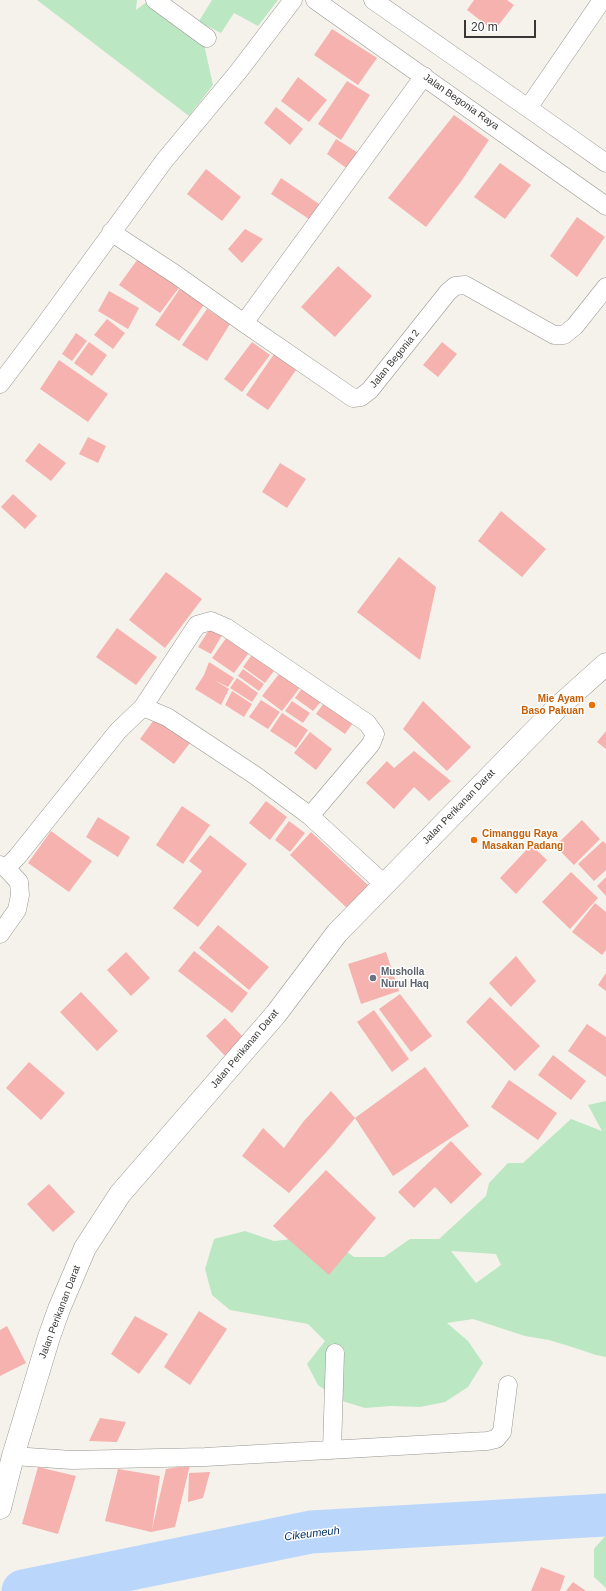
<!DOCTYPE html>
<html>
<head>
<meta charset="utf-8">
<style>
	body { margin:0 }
	#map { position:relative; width:606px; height:1591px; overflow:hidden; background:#f5f2ec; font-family:Arial,sans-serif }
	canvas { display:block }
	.scale { position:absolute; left:464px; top:20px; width:72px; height:18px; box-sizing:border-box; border:2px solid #383735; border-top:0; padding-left:5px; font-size:12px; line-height:14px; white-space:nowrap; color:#383735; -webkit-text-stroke:3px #fff; paint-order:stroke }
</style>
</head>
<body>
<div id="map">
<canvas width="606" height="1591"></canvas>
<div class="scale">20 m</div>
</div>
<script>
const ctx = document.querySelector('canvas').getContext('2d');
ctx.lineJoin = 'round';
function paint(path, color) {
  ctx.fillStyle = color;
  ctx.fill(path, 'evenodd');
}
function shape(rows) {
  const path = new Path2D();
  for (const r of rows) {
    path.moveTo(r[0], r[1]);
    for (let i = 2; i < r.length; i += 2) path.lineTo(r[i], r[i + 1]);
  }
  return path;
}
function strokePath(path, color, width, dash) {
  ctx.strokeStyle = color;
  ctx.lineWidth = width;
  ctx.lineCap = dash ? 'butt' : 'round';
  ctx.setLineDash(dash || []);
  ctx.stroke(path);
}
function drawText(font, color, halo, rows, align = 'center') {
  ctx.font = font + ' Arial,sans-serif';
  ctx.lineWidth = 3;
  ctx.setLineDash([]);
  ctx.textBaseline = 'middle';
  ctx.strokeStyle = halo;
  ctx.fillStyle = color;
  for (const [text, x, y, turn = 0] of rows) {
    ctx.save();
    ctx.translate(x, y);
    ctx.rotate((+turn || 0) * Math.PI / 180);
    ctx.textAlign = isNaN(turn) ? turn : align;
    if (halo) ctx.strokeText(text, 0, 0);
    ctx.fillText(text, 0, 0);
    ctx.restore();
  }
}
const green = shape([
	[37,0,137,0,136,10,149,0,199,21,212,0,278,0,258,26,234,13,221,33,199,22,213,85,189,116],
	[606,1101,606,1357,596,1355,572,1347,549,1340,525,1336,473,1319,447,1323,468,1341,483,1363,468,1387,445,1402,420,1407,391,1406,365,1408,339,1400,318,1385,307,1364,325,1341,308,1324,230,1310,212,1295,205,1269,214,1239,245,1231,274,1241,302,1238,332,1241,354,1257,384,1257,410,1239,439,1239,486,1196,489,1183,508,1163,523,1163,571,1119,602,1131,588,1105],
	[451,1251,496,1254,501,1265,476,1283],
	[606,1535,606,1588,594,1577,594,1549]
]);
const river = shape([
	[23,1591,311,1532,606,1515]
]);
const building = shape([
	[474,0,507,0,514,5,494,31,467,10],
	[332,29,377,58,358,85,314,55],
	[298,77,327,100,309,122,281,101],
	[347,81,370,95,341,140,318,124],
	[276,107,303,129,290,145,264,123],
	[454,115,489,140,460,183,426,227,388,198],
	[336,139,360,154,349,170,327,154],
	[500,163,531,185,505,219,474,197],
	[206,169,241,197,222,221,187,194],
	[281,178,322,206,312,221,271,194],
	[577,217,605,237,577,277,550,256],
	[245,229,263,239,242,263,228,249],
	[140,256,181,285,160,313,119,285],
	[338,266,372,296,335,337,301,307],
	[181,287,205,303,179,341,155,325],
	[109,291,139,308,128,329,98,311],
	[207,309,230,324,207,361,182,345],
	[107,319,125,333,113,349,94,335],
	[76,333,87,341,72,361,62,354],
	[89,342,107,355,92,376,74,363],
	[252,342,270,355,242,392,224,379],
	[442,342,457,354,438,377,423,365],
	[274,354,296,370,268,410,246,395],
	[59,360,108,394,88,422,40,389],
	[88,437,106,446,98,463,79,454],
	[39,443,66,463,51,481,25,461],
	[280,463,306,479,287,508,262,492],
	[13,494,37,516,25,529,1,507],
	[501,511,546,549,522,577,478,541],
	[399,557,436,587,420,660,357,612],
	[166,572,202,599,165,648,129,620],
	[211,627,225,630,211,654,198,647],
	[117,628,157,657,136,685,96,657],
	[229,634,251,650,234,673,212,658],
	[254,652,276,668,265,683,243,667],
	[209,662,234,678,228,687,214,680,229,689,221,705,195,689,204,675],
	[243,669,264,684,259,691,238,676],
	[282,670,302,685,282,711,262,696],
	[237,678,258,693,252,702,230,688],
	[305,684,324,698,313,711,295,698],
	[232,691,252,704,244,717,225,705],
	[261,700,280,712,268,729,249,717],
	[326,700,355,720,345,734,316,714],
	[292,701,310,713,303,723,285,711],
	[423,701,471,747,447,771,403,729],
	[282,713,308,730,296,748,270,731],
	[156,717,190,743,174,764,140,739],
	[606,731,606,749,597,742],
	[310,732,332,749,316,770,294,753],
	[414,751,451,781,429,801,414,787,394,809,366,783,387,761,394,768],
	[266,801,287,817,270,840,249,823],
	[182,806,210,825,183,864,156,845],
	[98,817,130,837,118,857,86,837],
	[582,820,600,839,574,865,555,846],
	[289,821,305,833,290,852,275,840],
	[51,831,92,861,69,892,28,863],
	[311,832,369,886,347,908,290,855],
	[210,835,247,864,198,927,173,908,202,871,189,861],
	[603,841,606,844,606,870,594,881,578,864],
	[531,845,547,860,516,894,500,878],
	[571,872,598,898,570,929,542,902],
	[606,877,606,896,597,886],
	[595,903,606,912,606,950,602,955,572,932],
	[218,925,269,967,249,990,199,948],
	[194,951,248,993,232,1013,178,971],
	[126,952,150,978,131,996,107,970],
	[386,952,399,991,361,1004,348,964],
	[516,956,536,981,511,1007,489,983],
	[606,973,606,991,598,985],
	[81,992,118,1031,97,1051,60,1012],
	[400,994,432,1036,411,1052,379,1009],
	[490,997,540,1046,515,1071,466,1022],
	[374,1010,409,1059,392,1072,357,1022],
	[225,1018,246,1040,227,1058,206,1036],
	[587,1024,606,1037,606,1077,568,1051],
	[553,1055,586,1081,571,1100,538,1075],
	[29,1062,65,1093,41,1120,6,1088],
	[425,1067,469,1126,393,1176,355,1118],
	[509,1080,557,1113,538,1140,491,1107],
	[331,1091,355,1118,330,1148,289,1193,242,1156,263,1128,284,1148,303,1122],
	[451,1141,482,1174,451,1204,435,1187,414,1208,398,1192],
	[326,1170,376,1218,329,1275,273,1226],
	[49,1184,75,1212,53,1232,27,1204],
	[199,1311,227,1329,190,1385,164,1367],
	[135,1316,168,1334,139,1374,111,1354],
	[7,1326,26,1363,0,1376,0,1330],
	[100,1418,126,1422,117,1442,89,1441],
	[190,1465,175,1527,151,1532,105,1521,118,1469,160,1476,152,1529,166,1469],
	[38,1467,76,1476,58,1534,22,1524],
	[210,1472,203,1498,188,1502,189,1473],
	[541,1567,565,1576,560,1591,531,1591],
	[573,1582,586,1591,566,1591]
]);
const street = shape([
	[155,0,207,38],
	[315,0,606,206],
	[373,0,528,108,606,163],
	[528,108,600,3],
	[111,232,175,274,244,323,353,398,361,397,370,390,448,292,455,286,465,285,554,335,564,335,575,326,606,287],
	[244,323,424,76],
	[0,384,46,323,164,161,238,72,293,0],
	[143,707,197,625,211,621,227,628,367,723,375,734,371,744,310,816],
	[0,865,6,868,19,882,20,895,17,910,0,934],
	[6,868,17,857,118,731,143,707,167,717,256,776,310,816,384,884],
	[332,1450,335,1353],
	[13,1456,72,1460,205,1457,487,1441,496,1439,502,1432,508,1385]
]);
const secondary = shape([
	[0,1508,13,1456,49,1337,59,1309,85,1248,120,1194,276,1014,337,933,556,709,606,664]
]);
const markers = [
	[592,705,4,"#e8710a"],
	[474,840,4,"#e8710a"],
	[373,978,4,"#6b7280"]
];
const streetNames = [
	["Jalan Begonia Raya",461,102,35],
	["Jalan Begonia 2",395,359,-51],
	["Jalan Perikanan Darat",459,807,-46],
	["Jalan Perikanan Darat",245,1049,-50],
	["Jalan Perikanan Darat",60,1312,-69]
];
const foodNames = [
	["Mie Ayam",584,699],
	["Baso Pakuan",584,711],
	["Cimanggu Raya",482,834,"left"],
	["Masakan Padang",482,846,"left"]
];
const worshipNames = [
	["Musholla",381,972],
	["Nurul Haq",381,984]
];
const waterNames = [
	["Cikeumeuh",312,1534,-7]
];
paint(green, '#bbe7c2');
strokePath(river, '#bad7fb', 43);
paint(building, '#f5b2ae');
strokePath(street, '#989690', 19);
strokePath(secondary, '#989690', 23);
strokePath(street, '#fff', 18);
strokePath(secondary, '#fff', 22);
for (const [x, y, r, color] of markers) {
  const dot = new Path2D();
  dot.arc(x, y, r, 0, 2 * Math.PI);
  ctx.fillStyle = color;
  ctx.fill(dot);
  strokePath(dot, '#fff', 1.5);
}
drawText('10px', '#383735', '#fff', streetNames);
drawText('bold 10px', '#c56008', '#fff', foodNames, 'right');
drawText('bold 10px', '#5b616d', '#fff', worshipNames, 'left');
drawText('italic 11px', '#003265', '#fff', waterNames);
</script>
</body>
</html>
